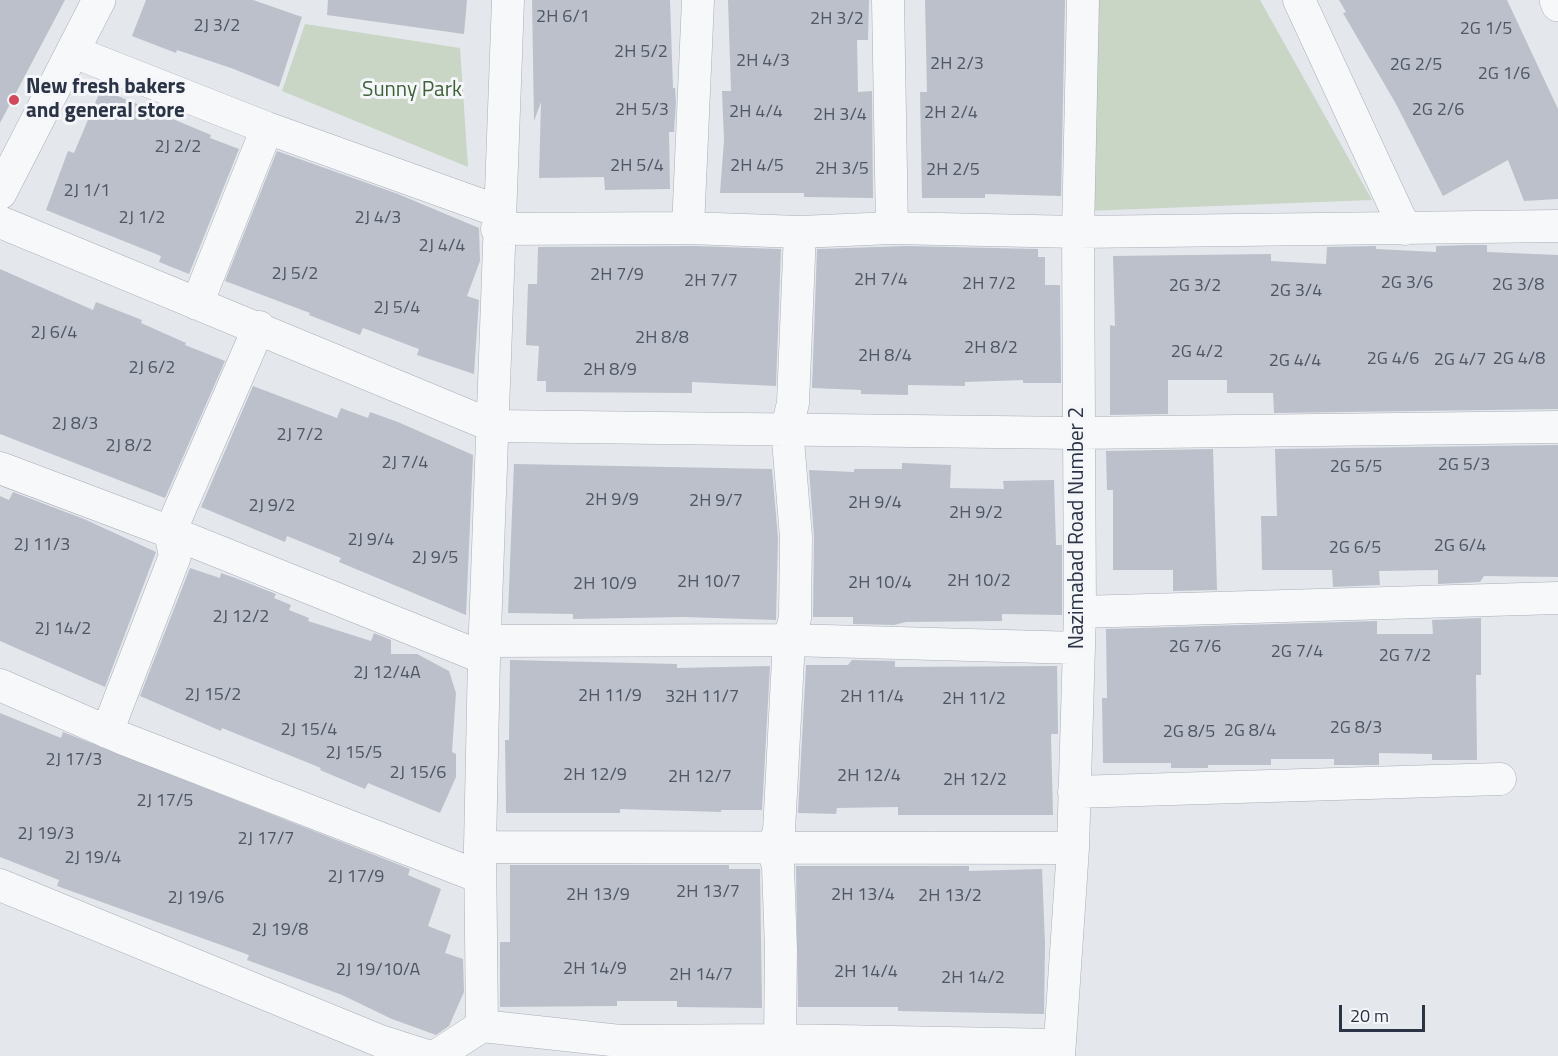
<!DOCTYPE html>
<html>
<head>
<meta charset="utf-8">
<style>
	body { margin:0 }
	#map { position:relative; width:1558px; height:1056px; overflow:hidden; background:#e4e7ec; font-family:"Titillium Web",sans-serif }
	canvas { display:block }
	.scale { position:absolute; left:1339px; top:1005px; width:86px; height:27px; box-sizing:border-box; border:3px solid #2b3445; border-top:0; padding-left:8px; font-size:18px; line-height:21px; white-space:nowrap; color:#2b3445; -webkit-text-stroke:4px #f4f6f9; paint-order:stroke }
</style>
</head>
<body>
<div id="map">
<canvas width="1558" height="1056"></canvas>
<div class="scale">20 m</div>
</div>
<script>
const ctx = document.querySelector('canvas').getContext('2d');
ctx.lineJoin = 'round';
function paint(path, color) {
  ctx.fillStyle = color;
  ctx.fill(path, 'evenodd');
}
function shape(rows) {
  const path = new Path2D();
  for (const r of rows) {
    path.moveTo(r[0], r[1]);
    for (let i = 2; i < r.length; i += 2) path.lineTo(r[i], r[i + 1]);
  }
  return path;
}
function strokePath(path, color, width, dash) {
  ctx.strokeStyle = color;
  ctx.lineWidth = width;
  ctx.lineCap = dash ? 'butt' : 'round';
  ctx.setLineDash(dash || []);
  ctx.stroke(path);
}
function drawText(font, color, halo, rows, align = 'center') {
  ctx.font = font + ' "Titillium Web",sans-serif';
  ctx.lineWidth = 6;
  ctx.setLineDash([]);
  ctx.textBaseline = 'middle';
  ctx.strokeStyle = halo;
  ctx.fillStyle = color;
  for (const [text, x, y, turn = 0] of rows) {
    ctx.save();
    ctx.translate(x, y);
    ctx.rotate((+turn || 0) * Math.PI / 180);
    ctx.textAlign = isNaN(turn) ? turn : align;
    if (halo) ctx.strokeText(text, 0, 0);
    ctx.fillText(text, 0, 0);
    ctx.restore();
  }
}
const green = shape([
	[1095,0,1260,0,1372,200,1086,211],
	[305,24,460,48,468,167,282,91]
]);
const building = shape([
	[0,0,65,0,0,123],
	[146,0,253,0,302,17,279,87,231,68,177,50,176,53,132,36],
	[328,0,467,0,464,34,327,15],
	[532,0,670,0,673,88,675,88,676,102,674,132,669,132,670,189,605,190,604,177,539,178,541,102,534,121],
	[728,0,869,0,868,40,857,40,858,92,872,91,873,198,804,197,804,193,720,193,724,140,722,91,731,91],
	[925,0,1065,0,1061,196,985,194,985,198,922,198,920,92,927,92],
	[1339,0,1507,0,1558,109,1558,199,1524,201,1508,160,1443,196,1396,104,1343,13,1346,12],
	[101,89,211,135,210,138,239,149,189,274,159,262,161,256,46,210,68,151,74,153],
	[277,151,398,194,479,228,480,261,467,296,479,300,474,374,417,355,419,349,363,328,360,335,309,315,310,313,225,281],
	[1468,245,1487,245,1487,252,1558,255,1558,409,1274,413,1273,393,1227,393,1227,380,1168,380,1168,414,1110,415,1110,325,1115,326,1113,256,1271,254,1271,261,1326,264,1327,247,1376,246,1376,249,1436,252,1436,246],
	[696,246,781,249,776,386,692,382,692,393,546,392,546,381,537,381,539,346,526,345,528,284,537,284,538,247],
	[907,246,1038,249,1038,257,1045,257,1045,285,1060,285,1061,383,1023,383,1023,380,965,382,965,386,908,385,908,395,861,394,861,390,812,388,817,249],
	[0,269,93,310,96,302,142,320,141,323,186,343,185,345,225,361,165,498,0,434],
	[253,386,337,418,341,408,368,418,370,412,398,422,473,455,466,615,339,562,341,558,287,536,285,542,201,507],
	[1558,445,1558,577,1484,576,1480,582,1438,584,1438,570,1379,571,1380,585,1333,587,1332,570,1262,570,1261,516,1277,516,1275,449],
	[1213,449,1217,590,1173,591,1173,570,1113,570,1113,490,1107,490,1106,451],
	[902,463,951,465,950,488,1004,489,1003,481,1054,480,1056,545,1062,545,1062,615,1002,614,1002,621,906,622,894,625,853,624,853,617,813,617,814,537,809,470,854,472,854,469,902,469],
	[514,464,772,469,778,538,776,620,684,617,573,619,573,614,508,613],
	[13,492,84,519,156,552,105,687,0,641,0,496,9,500],
	[190,568,220,578,221,573,238,579,276,594,274,598,291,605,289,610,309,618,308,621,371,641,374,633,391,640,391,654,417,654,449,671,456,693,452,752,456,754,456,777,440,813,368,783,365,789,320,770,321,768,222,728,221,731,140,696],
	[1481,618,1481,675,1476,675,1477,760,1432,760,1432,754,1379,753,1379,765,1334,765,1334,759,1271,759,1271,765,1208,765,1208,768,1171,768,1171,763,1103,763,1102,698,1107,698,1106,629,1377,621,1377,634,1433,634,1432,620],
	[510,660,677,664,677,668,770,666,762,810,721,810,721,812,620,809,620,813,506,813,505,740,509,740],
	[852,660,895,661,895,667,1057,666,1058,734,1051,734,1053,815,898,815,898,807,837,808,836,814,798,813,806,665,848,665],
	[0,713,61,738,63,732,410,869,408,875,441,889,428,926,451,935,445,953,463,959,464,992,449,1026,436,1035,392,1019,342,995,247,960,249,955,57,886,59,880,0,857],
	[510,865,729,865,729,869,760,869,762,1008,677,1007,677,1001,617,1001,617,1006,500,1007,500,942,510,942],
	[796,866,969,866,969,871,1042,869,1045,944,1044,1014,898,1011,898,1007,798,1007]
]);
const minor = shape([
	[888,0,892,228],
	[1299,0,1405,229],
	[74,52,267,128,498,211],
	[0,222,493,426,1078,433,1558,427],
	[688,228,698,0],
	[497,229,688,228,800,232,892,228,1078,232,1558,226],
	[197,304,267,128],
	[0,468,170,532,484,658],
	[1080,612,1558,598],
	[484,641,789,640,1079,648],
	[0,685,124,739,480,877],
	[107,732,175,556,170,532,259,327],
	[1074,792,1500,779],
	[480,847,1073,848],
	[0,885,380,1041,427,1056],
	[482,1026,480,847,484,658,508,0],
	[436,1056,482,1026,620,1041,780,1040,1059,1045],
	[783,1056,780,1040,781,950,778,866,773,849,779,831,789,640,795,618,796,537,787,428,793,403,800,232],
	[1059,1056,1073,848,1080,612,1078,232,1083,0]
]);
const tertiary = shape([
	[1556,0,1558,5],
	[0,193,99,0]
]);
const markers = [
	[14,100,6,"#d1495b"]
];
const numberNames = [
	["2H 6/1",563,18],
	["2H 3/2",837,20],
	["2J 3/2",217,27],
	["2G 1/5",1486,30],
	["2H 5/2",641,53],
	["2H 4/3",763,62],
	["2H 2/3",957,65],
	["2G 2/5",1416,66],
	["2G 1/6",1504,75],
	["2H 5/3",642,111],
	["2G 2/6",1438,111],
	["2H 4/4",756,113],
	["2H 2/4",951,114],
	["2H 3/4",840,116],
	["2J 2/2",178,148],
	["2H 5/4",637,167],
	["2H 4/5",757,167],
	["2H 3/5",842,170],
	["2H 2/5",953,171],
	["2J 1/1",87,192],
	["2J 1/2",142,219],
	["2J 4/3",378,219],
	["2J 4/4",442,247],
	["2J 5/2",295,275],
	["2H 7/9",617,276],
	["2H 7/4",881,281],
	["2H 7/7",711,282],
	["2G 3/6",1407,284],
	["2H 7/2",989,285],
	["2G 3/8",1518,286],
	["2G 3/2",1195,287],
	["2G 3/4",1296,292],
	["2J 5/4",397,309],
	["2J 6/4",54,334],
	["2H 8/8",662,339],
	["2H 8/2",991,349],
	["2G 4/2",1197,353],
	["2H 8/4",885,357],
	["2G 4/6",1393,360],
	["2G 4/8",1519,360],
	["2G 4/7",1460,361],
	["2G 4/4",1295,362],
	["2J 6/2",152,369],
	["2H 8/9",610,371],
	["2J 8/3",75,425],
	["2J 7/2",300,436],
	["2J 8/2",129,447],
	["2J 7/4",405,464],
	["2G 5/3",1464,466],
	["2G 5/5",1356,468],
	["2H 9/9",612,501],
	["2H 9/7",716,502],
	["2H 9/4",875,504],
	["2J 9/2",272,507],
	["2H 9/2",976,514],
	["2J 9/4",371,541],
	["2J 11/3",42,546],
	["2G 6/4",1460,547],
	["2G 6/5",1355,549],
	["2J 9/5",435,559],
	["2H 10/2",979,582],
	["2H 10/7",709,583],
	["2H 10/4",880,584],
	["2H 10/9",605,585],
	["2J 12/2",241,618],
	["2J 14/2",63,630],
	["2G 7/6",1195,648],
	["2G 7/4",1297,653],
	["2G 7/2",1405,657],
	["2J 12/4A",387,674],
	["2J 15/2",213,696],
	["2H 11/9",610,697],
	["32H 11/7",702,698],
	["2H 11/4",872,698],
	["2H 11/2",974,700],
	["2G 8/3",1356,729],
	["2J 15/4",309,731],
	["2G 8/4",1250,732],
	["2G 8/5",1189,733],
	["2J 15/5",354,754],
	["2J 17/3",74,761],
	["2J 15/6",418,774],
	["2H 12/9",595,776],
	["2H 12/4",869,777],
	["2H 12/7",700,778],
	["2H 12/2",975,781],
	["2J 17/5",165,802],
	["2J 19/3",46,835],
	["2J 17/7",266,840],
	["2J 19/4",93,859],
	["2J 17/9",356,878],
	["2H 13/7",708,893],
	["2H 13/9",598,896],
	["2H 13/4",863,896],
	["2H 13/2",950,897],
	["2J 19/6",196,899],
	["2J 19/8",280,931],
	["2H 14/9",595,970],
	["2J 19/10/A",378,971],
	["2H 14/4",866,973],
	["2H 14/7",701,976],
	["2H 14/2",973,979]
];
const poiNames = [
	["New fresh bakers",26,88],
	["and general store",26,112]
];
const parkNames = [
	["Sunny Park",412,91]
];
const streetNames = [
	["Nazimabad Road Number 2",1078,528,-90]
];
paint(green, '#c9d6c5');
paint(building, '#bbc0ca');
strokePath(minor, '#a9aeb7', 33);
strokePath(tertiary, '#a9aeb7', 34);
strokePath(minor, '#f7f8fa', 32);
strokePath(tertiary, '#f7f8fa', 33);
for (const [x, y, r, color] of markers) {
  const dot = new Path2D();
  dot.arc(x, y, r, 0, 2 * Math.PI);
  ctx.fillStyle = color;
  ctx.fill(dot);
  strokePath(dot, '#f4f6f9', 2);
}
drawText('18px', '#4f5766', null, numberNames);
drawText('bold 21px', '#2b3445', '#f4f6f9', poiNames, 'left');
drawText('21px', '#3f6138', '#f4f6f9', parkNames);
drawText('21px', '#2b3445', '#f4f6f9', streetNames);
</script>
</body>
</html>
